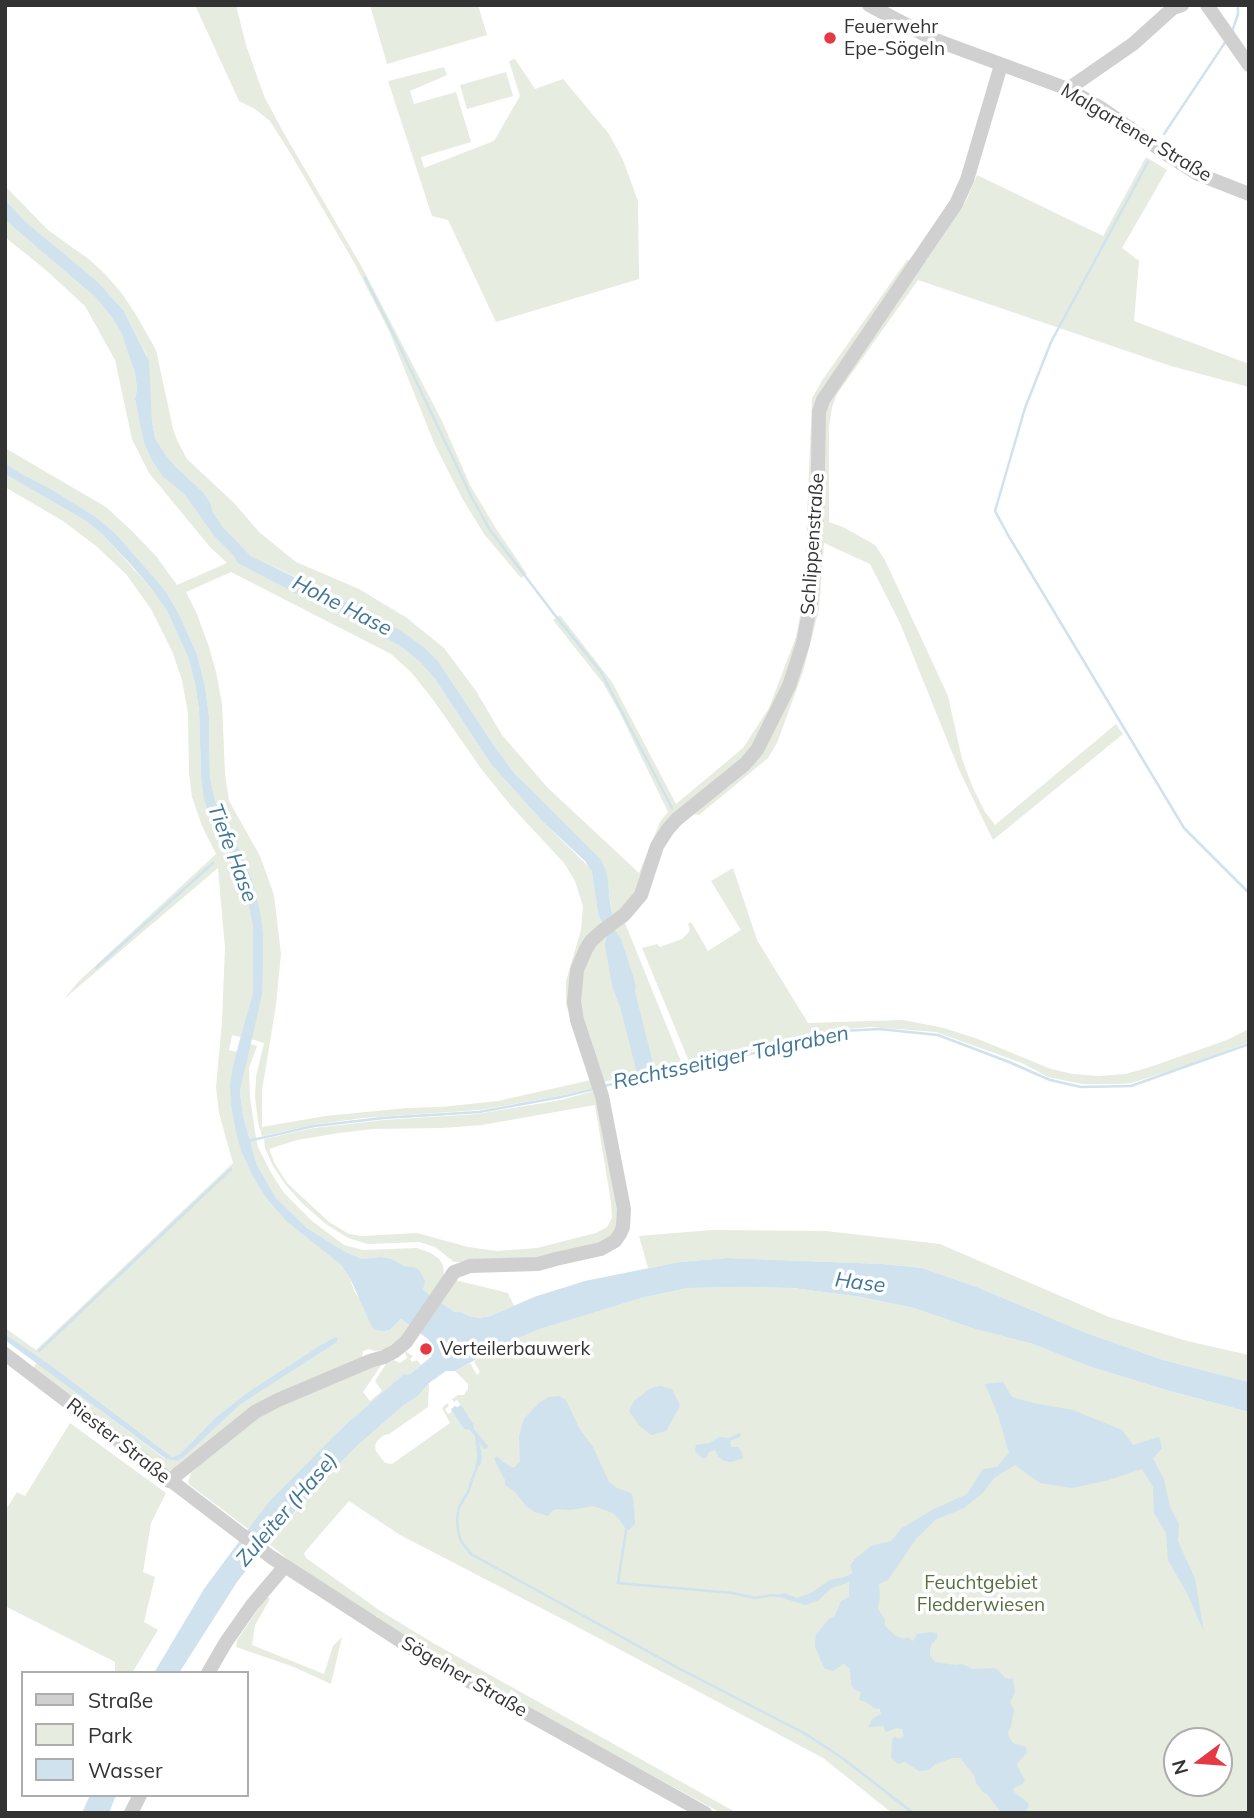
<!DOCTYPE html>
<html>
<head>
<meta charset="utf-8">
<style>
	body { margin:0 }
	#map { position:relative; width:1254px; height:1818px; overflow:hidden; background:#fff; font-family:Mulish,sans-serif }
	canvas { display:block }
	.frame { position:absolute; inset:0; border:7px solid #333; pointer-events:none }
	.legend { position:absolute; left:21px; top:1671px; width:228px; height:126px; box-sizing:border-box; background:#fff; border:2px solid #adadad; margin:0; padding:9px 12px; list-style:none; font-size:21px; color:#333 }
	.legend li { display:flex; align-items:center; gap:14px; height:35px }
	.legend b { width:35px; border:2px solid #adadad }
	.north { position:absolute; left:1163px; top:1727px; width:70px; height:70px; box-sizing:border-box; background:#fff; border:2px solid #adadad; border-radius:50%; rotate:254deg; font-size:19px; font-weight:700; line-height:28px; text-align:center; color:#333 }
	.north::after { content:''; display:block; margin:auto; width:24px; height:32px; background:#e63946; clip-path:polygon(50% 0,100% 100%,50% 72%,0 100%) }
</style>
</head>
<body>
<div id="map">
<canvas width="1254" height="1818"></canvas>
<div class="frame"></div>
<ul class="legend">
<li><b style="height:9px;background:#d0d0d0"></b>Straße</li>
<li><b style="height:19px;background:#e6ecdf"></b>Park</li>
<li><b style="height:19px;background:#cfe2ee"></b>Wasser</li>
</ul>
<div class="north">N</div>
</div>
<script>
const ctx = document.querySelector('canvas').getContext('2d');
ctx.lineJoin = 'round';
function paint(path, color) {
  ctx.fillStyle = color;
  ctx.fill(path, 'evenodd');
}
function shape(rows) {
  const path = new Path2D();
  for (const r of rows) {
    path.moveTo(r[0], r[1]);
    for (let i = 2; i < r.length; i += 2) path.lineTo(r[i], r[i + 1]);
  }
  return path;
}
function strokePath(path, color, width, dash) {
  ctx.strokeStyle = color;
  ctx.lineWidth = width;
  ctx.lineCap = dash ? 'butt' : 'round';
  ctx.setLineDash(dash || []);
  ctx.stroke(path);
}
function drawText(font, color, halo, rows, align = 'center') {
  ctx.font = font + ' Mulish,sans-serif';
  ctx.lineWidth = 7;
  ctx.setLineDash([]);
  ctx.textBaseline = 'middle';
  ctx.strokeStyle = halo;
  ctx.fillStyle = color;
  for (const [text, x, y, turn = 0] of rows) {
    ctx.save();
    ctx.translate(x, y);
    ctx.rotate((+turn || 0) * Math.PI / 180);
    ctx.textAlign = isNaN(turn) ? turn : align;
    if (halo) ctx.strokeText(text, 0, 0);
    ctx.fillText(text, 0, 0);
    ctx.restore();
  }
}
const green = shape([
	[195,5,236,5,246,45,264,96,282,130,363,269,442,421,470,485,495,527,527,574,521,578,484,534,462,498,435,445,389,331,355,264,292,156,270,121,255,109,239,101],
	[370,5,478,5,487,35,387,64],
	[515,59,535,89,563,79,609,134,623,160,638,201,639,279,496,322,448,220,432,216,388,81,444,67,447,75,410,91,414,104,456,92,471,142,421,157,424,168,494,141,520,96,509,61],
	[506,72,513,96,467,109,460,85],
	[1146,157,1167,170,1122,248,1139,261,1134,321,1249,364,1249,387,1171,366,918,280,837,394,832,407,829,427,829,522,843,527,875,545,885,560,948,696,962,759,973,788,985,812,995,825,1116,724,1123,734,993,840,960,772,900,623,870,564,824,543,819,609,803,672,777,743,768,758,699,815,681,812,634,898,611,919,612,913,606,871,515,774,495,747,438,661,425,648,330,593,251,556,222,526,213,512,210,502,203,492,176,467,165,454,155,438,152,421,147,356,124,311,97,281,26,222,5,200,5,186,48,230,90,260,107,276,123,295,138,318,156,350,173,429,177,440,187,459,234,503,259,532,296,562,359,589,407,618,444,648,476,691,502,735,547,787,639,873,660,822,668,812,619,711,603,683,553,620,560,615,612,682,676,804,743,748,769,708,796,637,804,594,812,398,823,379,907,260,926,261,966,201,977,175,1103,236],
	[5,220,95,297,111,316,122,334,130,354,135,373,137,389,135,399,140,421,144,443,151,459,162,476,184,494,214,536,233,555,238,562,297,594,357,621,403,648,421,663,435,679,491,764,542,821,589,867,592,872,598,914,603,925,571,986,596,1087,559,1096,480,1110,363,1118,318,1124,262,1136,258,1122,255,1097,256,1077,264,1043,251,1039,262,995,260,910,252,880,241,853,219,813,214,796,210,778,209,716,205,686,197,654,179,614,165,590,116,534,96,517,51,489,22,474,5,463,5,448,106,507,132,531,156,556,177,585,227,563,210,547,149,473,132,439,115,360,85,306,47,271,5,237],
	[231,572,391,654,411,672,434,701,482,770,512,807,564,863,575,881,583,906,581,930,566,981,566,1004,591,1080,498,1101,441,1107,407,1108,325,1116,262,1127,262,1090,276,1005,281,954,274,895,260,856,229,801,225,774,222,704,216,672,209,647,197,614,186,592],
	[5,474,86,521,101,533,150,587,167,611,188,657,195,683,199,711,201,776,211,819,234,860,246,893,253,928,253,992,241,1037,232,1035,229,1050,237,1052,233,1065,231,1085,231,1105,241,1151,253,1177,266,1198,286,1221,341,1265,350,1278,354,1291,384,1331,390,1330,401,1319,411,1327,401,1338,383,1350,375,1351,369,1349,363,1351,362,1357,307,1382,176,1470,169,1470,154,1459,34,1369,35,1365,37,1363,165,1459,177,1461,183,1458,241,1404,336,1343,336,1338,322,1344,248,1392,216,1417,180,1454,172,1457,52,1366,5,1334,5,1328,36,1350,233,1163,219,1113,216,1087,222,1022,225,948,218,868,64,999,79,981,216,854,202,826,192,797,189,772,188,713,182,680,172,651,151,609,126,574,96,546,63,521,5,487],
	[733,868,757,940,808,1023,903,1020,944,1028,978,1039,1051,1069,1073,1074,1099,1076,1125,1074,1147,1068,1227,1040,1249,1029,1249,1042,1180,1068,1131,1083,1118,1084,1082,1084,1048,1077,1022,1063,936,1032,871,1027,836,1030,770,1047,690,1064,642,948,657,944,660,947,682,939,688,933,690,929,688,924,691,922,708,951,741,930,711,881],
	[625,923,682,1064,603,1082,582,1016,580,990,583,969,590,954,598,943],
	[250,1044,257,1046,249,1068,250,1097,255,1132,258,1147,270,1171,284,1193,312,1221,344,1245,363,1250,417,1248,431,1253,439,1259,443,1265,444,1275,432,1297,422,1288,414,1267,404,1266,380,1257,362,1259,344,1251,307,1228,276,1198,257,1165,243,1116,240,1091],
	[597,1090,621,1207,615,1232,606,1242,533,1262,454,1262,435,1247,419,1242,368,1244,348,1238,326,1224,302,1203,285,1184,273,1166,265,1148,264,1139,314,1128,384,1120,477,1114,561,1100],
	[595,1105,611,1202,612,1218,607,1227,596,1233,537,1248,497,1251,468,1247,417,1233,362,1236,349,1234,329,1222,287,1183,275,1164,269,1149,297,1140,339,1133,373,1129,442,1128,482,1125],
	[712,1230,826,1231,940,1244,1109,1317,1187,1341,1249,1355,1249,1382,1163,1360,1084,1332,977,1287,922,1268,883,1264,727,1258,679,1262,648,1268,639,1236],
	[455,1280,508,1293,514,1306,491,1316,478,1318,469,1316,460,1312,455,1312,438,1301],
	[741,1287,793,1288,861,1297,914,1308,975,1329,1033,1344,1088,1366,1166,1390,1249,1412,1249,1813,892,1813,823,1758,572,1624,400,1535,349,1501,304,1553,306,1558,379,1610,433,1643,737,1813,721,1813,514,1700,515,1692,511,1690,508,1695,454,1667,381,1623,377,1616,373,1618,312,1579,268,1543,318,1486,357,1446,404,1405,418,1396,429,1383,428,1407,389,1434,384,1435,377,1441,375,1446,376,1451,385,1463,392,1464,450,1423,442,1408,447,1403,449,1406,445,1409,448,1414,452,1412,464,1429,473,1423,457,1400,454,1402,452,1399,458,1395,464,1395,468,1389,468,1384,455,1371,470,1363,477,1375,480,1372,474,1361,500,1346,540,1329,645,1297,688,1288],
	[1177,1741,1219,1741,1219,1783,1177,1783],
	[405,1351,413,1356,410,1359,412,1362,417,1360,421,1365,410,1374,403,1376,345,1425,248,1529,190,1485,188,1482,191,1473,237,1430,257,1415,381,1363,382,1364,363,1392,370,1401,382,1391,375,1381,386,1364,394,1360,400,1363,407,1358],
	[70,1423,166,1493,151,1523,143,1572,155,1577,144,1622,158,1630,132,1673,115,1673,115,1662,5,1606,5,1511,17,1492,25,1496],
	[267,1596,270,1599,255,1625,252,1645,324,1674,333,1646,342,1637,331,1684,294,1667,236,1647,237,1640]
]);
const water = shape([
	[5,200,26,222,97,281,124,311,149,361,152,421,155,438,165,454,176,467,203,492,210,502,213,512,222,526,251,556,383,620,401,631,425,648,438,661,495,747,515,774,601,860,606,871,608,881,610,902,612,913,611,919,614,929,621,939,634,979,636,987,631,1004,621,1006,619,1004,612,986,605,945,607,933,598,914,592,872,585,861,542,821,491,764,435,679,421,663,403,648,357,621,297,594,238,563,233,555,214,536,184,494,162,476,151,459,144,443,135,399,137,389,135,373,122,334,111,316,95,297,5,220],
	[5,463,22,474,51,489,96,517,116,534,165,590,179,614,197,654,205,686,209,716,210,778,214,796,219,813,241,853,252,880,260,910,263,934,263,960,262,995,240,1091,243,1116,257,1165,276,1198,307,1228,344,1251,362,1259,380,1257,391,1259,404,1266,414,1267,419,1270,425,1281,423,1289,432,1297,455,1312,460,1312,469,1316,478,1318,491,1316,534,1297,585,1281,679,1262,727,1258,883,1264,922,1268,977,1287,1084,1332,1163,1360,1249,1382,1249,1412,1166,1390,1088,1366,1033,1344,975,1329,914,1308,861,1297,793,1288,741,1287,688,1288,645,1297,540,1329,500,1346,455,1371,446,1371,429,1383,418,1396,404,1405,357,1446,318,1486,277,1531,237,1582,179,1673,154,1673,204,1589,252,1524,270,1501,345,1425,403,1375,410,1374,431,1357,434,1348,428,1339,401,1319,390,1330,384,1331,375,1330,372,1327,350,1278,341,1265,286,1221,266,1198,253,1177,241,1151,236,1132,231,1105,230,1085,233,1065,253,992,253,928,246,893,234,860,211,819,204,799,201,776,199,710,195,683,188,657,167,611,150,587,133,567,101,533,86,521,5,474],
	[5,1334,52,1366,172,1457,180,1454,216,1417,248,1392,322,1344,336,1337,338,1339,336,1343,241,1404,183,1458,177,1461,166,1459,5,1340],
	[1003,1382,1012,1397,1033,1403,1073,1410,1122,1430,1133,1445,1159,1437,1162,1448,1153,1459,1164,1479,1170,1507,1179,1524,1178,1541,1195,1579,1204,1632,1188,1595,1168,1560,1166,1533,1154,1513,1153,1487,1142,1469,1109,1480,1072,1488,1040,1483,1015,1465,994,1478,983,1493,964,1508,935,1520,916,1539,888,1580,879,1584,880,1597,878,1609,885,1620,885,1626,896,1636,905,1639,908,1637,913,1641,917,1634,931,1632,937,1633,938,1637,931,1645,930,1650,930,1656,935,1662,955,1665,962,1664,973,1669,994,1668,998,1670,1005,1678,1013,1679,1015,1693,1010,1702,1014,1710,1011,1727,1008,1731,1009,1737,1013,1743,1026,1747,1027,1753,1018,1762,1017,1765,1025,1781,1022,1784,1014,1788,1013,1791,1028,1803,1029,1806,1024,1813,1003,1813,999,1810,988,1795,983,1792,976,1783,974,1775,960,1758,952,1758,934,1765,929,1770,919,1771,905,1762,898,1764,891,1758,892,1739,895,1737,900,1739,904,1736,902,1729,896,1728,886,1732,883,1726,868,1727,873,1718,881,1714,880,1709,874,1708,866,1702,859,1700,861,1692,854,1689,851,1684,850,1669,844,1664,833,1671,824,1668,815,1646,816,1634,829,1619,835,1616,841,1601,849,1597,849,1582,830,1589,819,1600,806,1605,776,1596,784,1593,797,1598,811,1593,830,1580,844,1577,853,1573,850,1566,855,1559,871,1546,891,1541,902,1528,934,1509,967,1494,983,1469,997,1467,1009,1453,998,1415,985,1384],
	[661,1386,672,1389,680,1406,666,1431,651,1435,639,1425,629,1411,634,1401,651,1388],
	[559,1396,566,1400,579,1428,593,1447,609,1482,617,1488,631,1493,633,1498,635,1524,629,1530,626,1530,620,1520,613,1513,593,1506,571,1510,558,1509,553,1510,548,1516,535,1512,527,1507,515,1492,505,1485,505,1480,494,1459,497,1456,503,1462,511,1467,515,1467,520,1461,519,1436,524,1419,539,1403,549,1397],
	[461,1405,473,1423,474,1429,488,1446,486,1449,484,1449,479,1443,482,1456,481,1464,476,1468,477,1455,475,1436,470,1430,464,1429,452,1412,451,1409,455,1406,457,1407],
	[739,1433,741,1434,740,1437,730,1441,731,1447,738,1447,742,1453,743,1458,738,1460,731,1462,724,1461,719,1457,715,1450,709,1452,706,1458,702,1458,695,1451,696,1445,709,1443,720,1437,729,1438],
	[90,1795,116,1795,109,1813,82,1813]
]);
const stream = shape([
	[1232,32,1238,14,1238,5],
	[1164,134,1226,41],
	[1148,162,1051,342,1025,408,995,511,1008,535,1184,828,1249,893],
	[365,278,394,335,472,498,490,530,554,614,601,672,672,808],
	[96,968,213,863],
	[604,1086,773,1049,812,1037,842,1031,879,1029,938,1035,1009,1062,1050,1080,1081,1087,1131,1086,1249,1044],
	[248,1141,314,1126,383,1118,479,1112,561,1097,594,1089],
	[39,1351,231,1169],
	[478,1463,468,1492,459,1507,457,1519,458,1531,461,1541,471,1554,680,1669,804,1733,841,1757,913,1813],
	[626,1530,618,1583,733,1593,755,1598,772,1595,778,1596]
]);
const river = shape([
	[623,981,647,1076]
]);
const minor = shape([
	[869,5,933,39,1068,89,1101,108,1168,155,1198,174,1249,194],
	[1207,5,1249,65],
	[1068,89,1133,44,1173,8,1182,5],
	[5,1354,271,1557,424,1656,705,1813],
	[169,1481,255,1412,278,1400,370,1361,384,1357,395,1351,406,1342,454,1272,470,1266,538,1264,556,1259,601,1249,615,1241,620,1234,623,1227,624,1209,602,1096,577,1020,574,1002,577,970,586,949,591,941,602,931,624,915,641,895,657,846,668,829,677,819,745,764,757,750,789,686,803,643,812,596,817,516,819,412,823,400,956,204,967,180,1001,65],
	[208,1673,226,1642,252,1605,285,1566],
	[131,1813,140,1795]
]);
const markers = [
	[830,38,7,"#e63946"],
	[426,1349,7,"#e63946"]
];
const poiNames = [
	["Feuerwehr",844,27],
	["Epe-Sögeln",844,49],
	["Verteilerbauwerk",440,1349]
];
const streetNames = [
	["Malgartener Straße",1136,133,31],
	["Schlippenstraße",813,544,-86],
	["Riester Straße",118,1441,38],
	["Sögelner Straße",464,1677,30]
];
const parkNames = [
	["Feuchtgebiet",981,1583],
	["Fledderwiesen",981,1605]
];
const waterNames = [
	["Hohe Hase",342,606,27],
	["Tiefe Hase",232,853,69],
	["Rechtsseitiger Talgraben",731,1058,-12],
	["Hase",860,1283,7],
	["Zuleiter (Hase)",287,1510,-49]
];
paint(green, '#e6ecdf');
paint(water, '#cfe2ee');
strokePath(stream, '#cfe2ee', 2.5);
strokePath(river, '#cfe2ee', 18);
strokePath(minor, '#d0d0d0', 14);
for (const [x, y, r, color] of markers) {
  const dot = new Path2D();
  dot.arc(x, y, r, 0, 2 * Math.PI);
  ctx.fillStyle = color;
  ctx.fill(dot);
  strokePath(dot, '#fff', 2.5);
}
drawText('19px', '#333', '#fff', poiNames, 'left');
drawText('19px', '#333', '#fff', streetNames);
drawText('19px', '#56703f', '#fff', parkNames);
drawText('italic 21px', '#3f7597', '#fff', waterNames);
</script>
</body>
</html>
